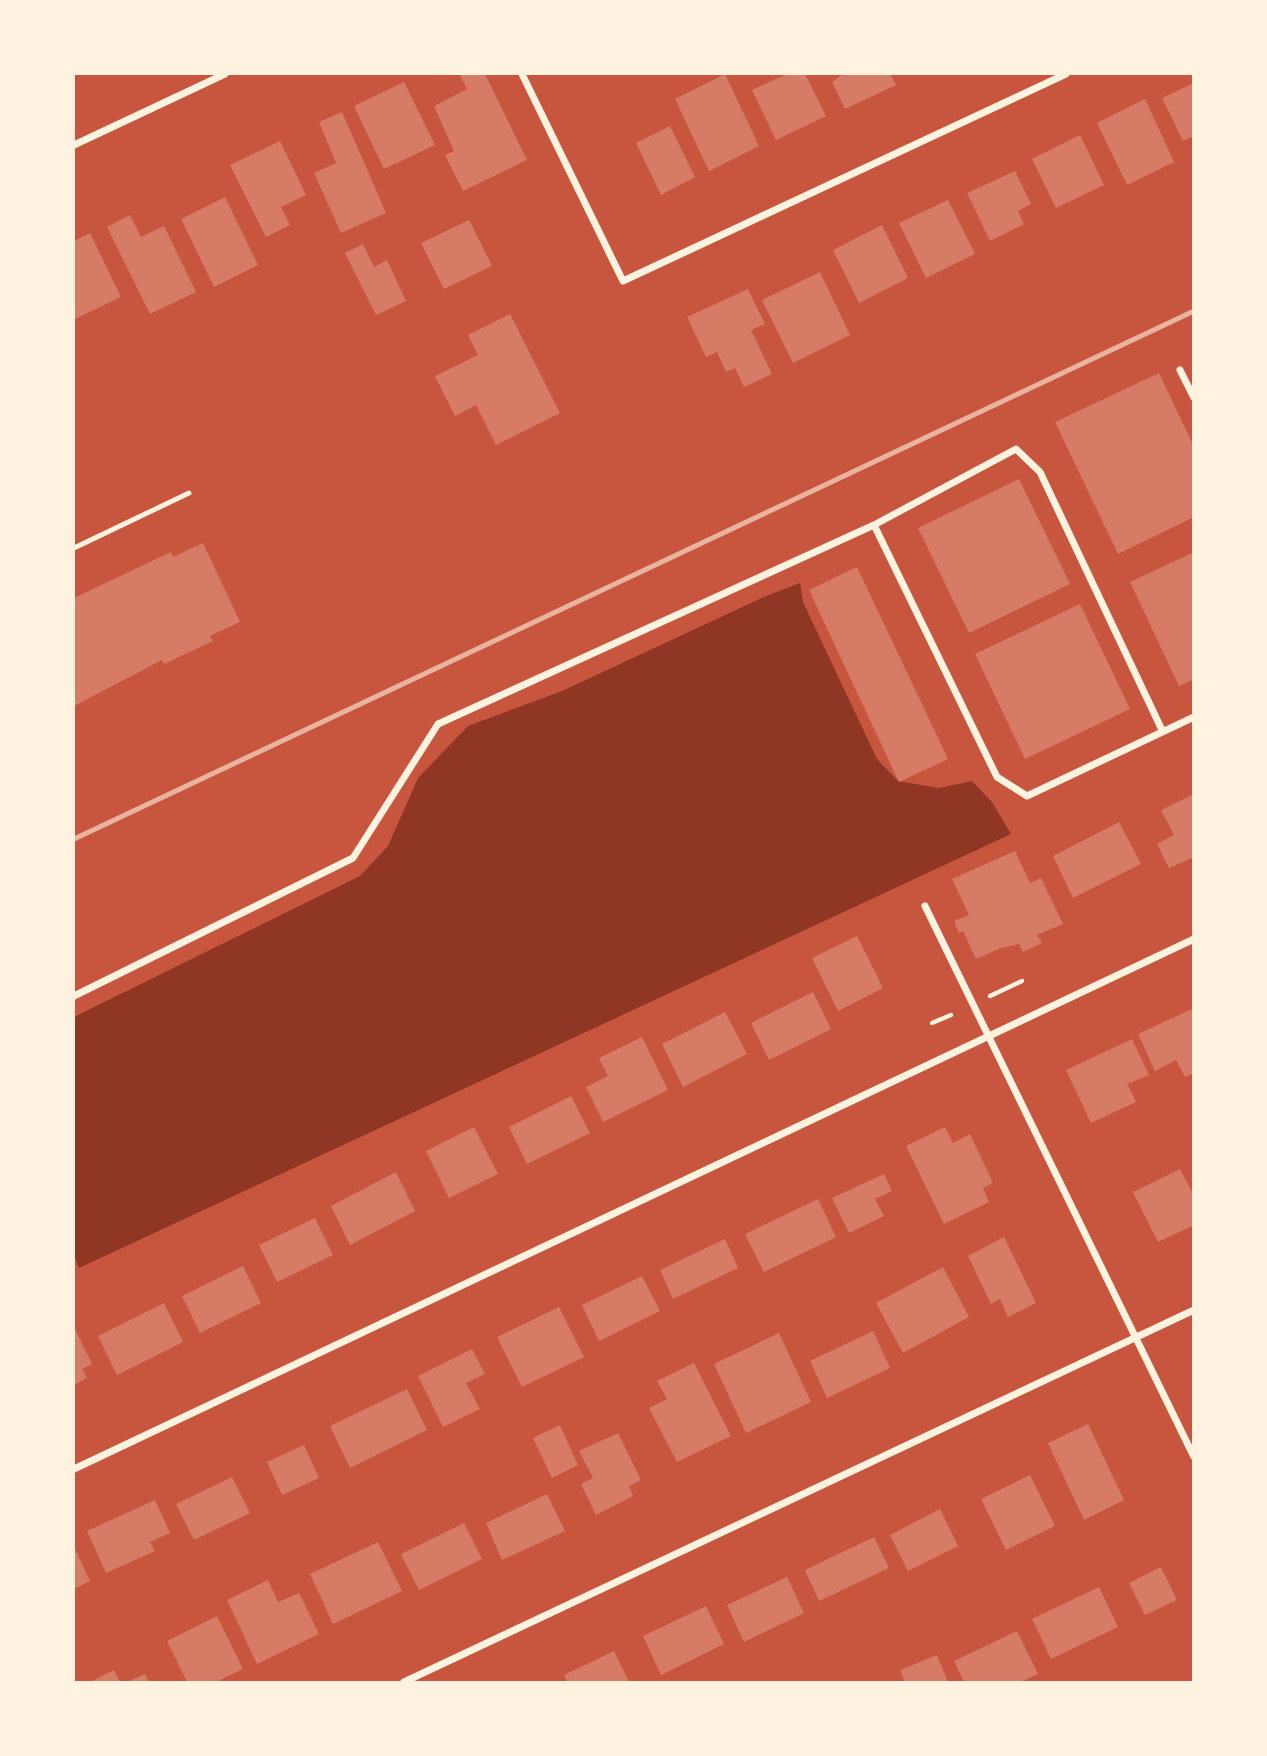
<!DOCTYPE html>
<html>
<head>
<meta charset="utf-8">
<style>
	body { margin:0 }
	#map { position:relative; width:1267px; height:1756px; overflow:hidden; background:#c8553d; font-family:"Asap Condensed",sans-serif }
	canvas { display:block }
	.frame { position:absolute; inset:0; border:75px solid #fff3e0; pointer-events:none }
</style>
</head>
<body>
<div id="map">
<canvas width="1267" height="1756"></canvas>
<div class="frame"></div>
</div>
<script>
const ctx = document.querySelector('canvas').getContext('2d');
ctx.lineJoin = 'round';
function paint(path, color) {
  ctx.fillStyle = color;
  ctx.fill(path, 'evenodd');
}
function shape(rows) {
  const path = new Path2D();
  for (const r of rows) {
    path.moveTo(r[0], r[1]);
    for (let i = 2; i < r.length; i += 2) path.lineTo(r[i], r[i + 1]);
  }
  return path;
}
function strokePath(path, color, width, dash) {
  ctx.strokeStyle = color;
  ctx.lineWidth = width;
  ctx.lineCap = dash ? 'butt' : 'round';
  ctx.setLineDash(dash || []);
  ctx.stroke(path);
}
const water = shape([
	[800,583,803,602,877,759,898,781,939,788,972,781,992,802,1011,834,79,1268,74,1256,74,1017,360,876,388,846,418,778,468,726,562,691,766,596]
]);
const building = shape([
	[459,74,485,74,527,160,463,191,445,155,454,151,434,106,467,89],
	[725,74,759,146,709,171,675,99],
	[787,74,805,74,826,116,776,140,752,90],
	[843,74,890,74,896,85,845,109,832,82],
	[404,82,435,145,384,169,354,106],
	[1194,83,1194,136,1183,141,1162,98],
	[1145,99,1174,162,1127,185,1097,123],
	[342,112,386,213,341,233,314,173,336,163,319,122],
	[670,126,695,177,661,195,636,143],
	[1080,135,1104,185,1056,208,1032,159],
	[280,141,306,195,281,207,290,225,266,237,230,165],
	[1015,171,1031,204,1018,211,1024,224,990,241,967,193],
	[225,197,258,265,214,287,181,219],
	[948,200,975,254,926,278,899,223],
	[130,215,141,237,164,226,196,292,150,314,107,227],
	[469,220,492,266,444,289,421,243],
	[882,225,908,278,859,303,833,250],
	[90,233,121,297,75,319,74,241],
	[363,244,374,267,387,260,406,301,376,315,345,253],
	[820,272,850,335,793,363,762,300],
	[748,289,765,324,751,330,772,374,744,387,735,368,726,372,717,352,706,357,687,317],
	[510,314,560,413,496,445,476,405,455,416,435,376,478,355,468,335],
	[1159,373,1194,447,1194,517,1118,554,1055,422],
	[1019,479,1070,584,969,633,918,528],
	[203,543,240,622,210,636,213,641,164,664,162,660,74,706,74,598,171,552,173,557],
	[1194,552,1194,679,1179,686,1130,582],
	[857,567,948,759,899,782,809,590],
	[1080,604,1130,709,1025,759,975,654],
	[1194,794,1194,857,1169,868,1157,844,1174,835,1161,810],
	[1119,822,1141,864,1073,898,1053,856],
	[1015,851,1030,883,1041,878,1063,924,1037,935,1042,943,1023,952,1019,944,1001,948,976,959,963,931,959,933,954,921,969,915,952,879],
	[857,936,883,988,838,1011,812,958],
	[813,992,831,1029,769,1060,751,1023],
	[1194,1008,1194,1073,1185,1077,1176,1060,1155,1071,1138,1034],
	[725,1012,747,1054,683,1087,662,1044],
	[642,1037,668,1090,603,1122,586,1087,608,1076,599,1058],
	[1132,1039,1149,1075,1127,1084,1136,1102,1091,1123,1066,1070],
	[571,1096,590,1133,527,1164,509,1127],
	[474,1127,498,1174,449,1198,426,1151],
	[945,1127,953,1143,970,1134,993,1183,983,1188,989,1202,944,1224,906,1146],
	[1180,1169,1194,1196,1194,1225,1158,1242,1133,1192],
	[396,1172,415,1211,350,1245,331,1206],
	[884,1174,892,1191,875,1199,884,1216,849,1233,832,1198],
	[818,1199,836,1237,764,1272,745,1234],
	[315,1218,333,1255,277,1282,259,1245],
	[1004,1237,1036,1303,1008,1317,1000,1299,991,1304,968,1256],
	[725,1239,738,1268,673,1299,660,1270],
	[243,1266,261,1303,200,1333,182,1296],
	[943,1267,969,1317,903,1353,876,1303],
	[642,1276,660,1311,599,1341,582,1305],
	[164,1303,183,1342,117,1375,98,1336],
	[559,1307,584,1357,522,1387,497,1337],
	[74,1327,92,1364,82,1369,87,1378,74,1385],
	[873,1331,890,1368,827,1398,810,1361],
	[779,1333,811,1402,746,1433,714,1364],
	[472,1349,485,1374,466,1383,480,1409,443,1427,418,1376],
	[694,1363,731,1436,677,1462,649,1408,667,1399,657,1381],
	[407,1389,427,1430,350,1468,330,1426],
	[1088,1424,1124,1500,1084,1520,1048,1443],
	[560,1425,578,1465,552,1478,533,1438],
	[618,1433,641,1480,629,1486,633,1496,596,1515,581,1484,593,1478,579,1451],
	[304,1445,319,1478,282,1495,267,1462],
	[1030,1475,1055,1526,1006,1550,981,1499],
	[232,1477,250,1513,194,1540,176,1504],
	[547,1494,565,1531,502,1560,486,1523],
	[155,1500,170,1533,150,1542,155,1551,106,1573,87,1531],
	[940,1509,958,1546,908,1571,890,1535],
	[464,1523,482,1559,419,1590,401,1554],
	[874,1537,889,1568,819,1601,805,1570],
	[378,1542,402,1591,333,1624,310,1574],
	[74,1547,90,1581,74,1589],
	[1161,1567,1177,1600,1145,1615,1129,1583],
	[787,1577,804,1613,744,1642,727,1605],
	[268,1580,278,1602,299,1593,319,1634,257,1664,227,1600],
	[1099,1587,1118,1627,1051,1659,1032,1619],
	[706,1606,724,1644,661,1675,643,1636],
	[217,1616,243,1669,216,1682,187,1682,167,1641],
	[1017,1631,1038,1674,1020,1682,964,1682,954,1661],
	[614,1651,629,1682,567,1682,564,1675],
	[937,1655,948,1682,905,1682,900,1670],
	[114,1670,120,1682,90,1682],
	[145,1674,149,1682,127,1682]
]);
const path = shape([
	[990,996,1022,981],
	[932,1023,951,1015]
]);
const service = shape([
	[74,548,189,493]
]);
const minor = shape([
	[522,74,623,281,1066,74],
	[74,145,225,74],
	[1180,370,1194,398],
	[874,525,997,777,1027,796,1194,717],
	[925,906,1194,1457],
	[74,996,353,858,438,724,874,525,1016,449,1040,472,1162,730],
	[74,1469,1194,939],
	[404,1682,1194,1310]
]);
const rail = shape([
	[74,839,1194,311]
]);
paint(water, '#8f3625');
paint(building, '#d67c66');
strokePath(path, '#fff3e0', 4.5);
strokePath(service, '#fff3e0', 5);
strokePath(minor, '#fff3e0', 7);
strokePath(rail, '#e9b49f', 5);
</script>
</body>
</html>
